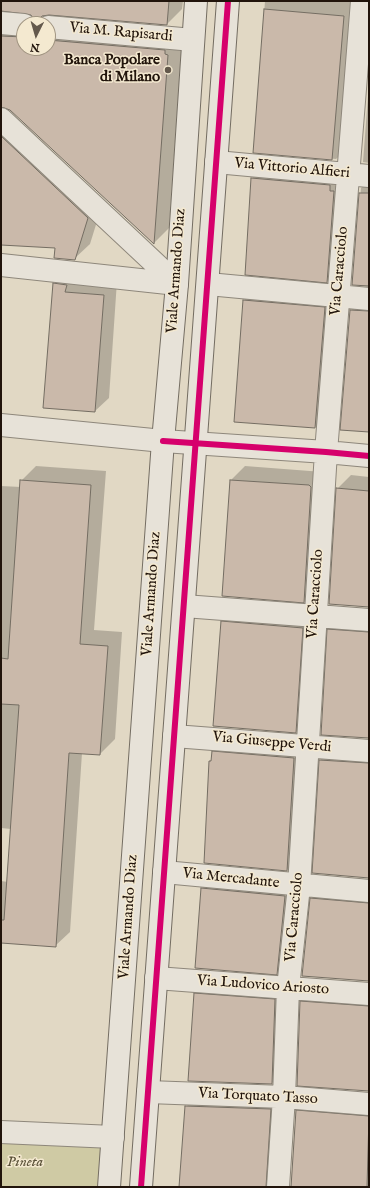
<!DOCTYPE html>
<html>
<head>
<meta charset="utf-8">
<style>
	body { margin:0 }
	#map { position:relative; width:370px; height:1188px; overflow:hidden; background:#e1d8c4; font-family:"IM FELL English",serif }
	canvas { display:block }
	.frame { position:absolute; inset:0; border:2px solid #21140b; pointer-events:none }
	.north { position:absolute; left:16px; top:16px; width:40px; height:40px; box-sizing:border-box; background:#f4e9d0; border:1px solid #a09481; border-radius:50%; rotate:185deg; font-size:11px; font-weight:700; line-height:16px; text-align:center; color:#21140b }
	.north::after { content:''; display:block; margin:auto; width:14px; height:18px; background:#64594c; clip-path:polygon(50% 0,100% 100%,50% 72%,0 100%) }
</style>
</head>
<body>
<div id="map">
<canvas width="370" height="1188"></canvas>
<div class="frame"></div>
<div class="north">N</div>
</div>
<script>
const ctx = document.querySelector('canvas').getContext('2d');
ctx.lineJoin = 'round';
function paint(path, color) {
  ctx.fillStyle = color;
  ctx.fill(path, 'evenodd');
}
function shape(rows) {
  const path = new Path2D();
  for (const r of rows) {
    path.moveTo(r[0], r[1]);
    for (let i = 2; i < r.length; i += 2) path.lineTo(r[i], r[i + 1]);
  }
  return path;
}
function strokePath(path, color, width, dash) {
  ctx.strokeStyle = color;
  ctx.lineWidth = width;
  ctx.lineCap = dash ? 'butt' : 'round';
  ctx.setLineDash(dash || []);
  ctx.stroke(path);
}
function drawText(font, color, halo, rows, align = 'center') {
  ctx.font = font + ' "IM FELL English",serif';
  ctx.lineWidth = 3;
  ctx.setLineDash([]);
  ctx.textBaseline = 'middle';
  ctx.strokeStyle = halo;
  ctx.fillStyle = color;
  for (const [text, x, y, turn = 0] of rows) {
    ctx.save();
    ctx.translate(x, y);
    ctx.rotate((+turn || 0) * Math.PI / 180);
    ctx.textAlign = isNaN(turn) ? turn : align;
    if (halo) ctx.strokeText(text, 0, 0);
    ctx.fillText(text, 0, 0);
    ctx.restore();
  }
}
const green = shape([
	[1,1139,103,1143,99,1187,1,1187]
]);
const shadow = shape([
	[1,1,183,1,182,9,167,24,51,14,56,22,182,40,169,228,154,243,10,109,3,105,7,113,103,202,90,244,74,259,56,247,1,244],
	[4,10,31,14,37,21,15,21,5,13],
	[44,14,51,14,44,22,37,21],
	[24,24,48,24,48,48,24,48],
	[265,1,362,1,350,146,336,159,254,152],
	[369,83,369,163,363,162],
	[266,165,348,172,340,268,327,281,252,178],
	[369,180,369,287,353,284,361,188],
	[67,270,117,281,109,398,95,411,44,407,54,284],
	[258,287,338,294,329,413,315,427,244,300],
	[365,297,369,297,369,431,351,310],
	[36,466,106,471,94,630,122,632,115,739,100,754,82,753,70,932,55,946,1,942,1,881,8,882,11,829,1,828,1,486,21,487,21,481],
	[245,466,323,472,317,588,304,602,223,595,231,480],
	[351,475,369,477,369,607,337,489],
	[235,608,316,614,309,718,296,732,222,622],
	[342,616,369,618,369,738,328,630],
	[226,738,308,744,301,856,287,870,210,761,212,759,213,752],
	[334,747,369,749,369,877,320,760],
	[216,875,299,882,290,960,276,974,202,888],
	[325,885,369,889,369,981,311,899],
	[208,980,288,986,285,1069,272,1083,195,994],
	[315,988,369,992,369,1091,301,1002],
	[200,1093,284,1096,284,1184,292,1186,297,1111,310,1097,369,1102,369,1187,180,1187,186,1107]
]);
const building = shape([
	[1,1,169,1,167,25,49,15,42,16,36,24,31,15,1,11,1,1],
	[264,9,344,16,332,160,253,153,264,9],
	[1,36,24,37,24,48,48,48,48,40,165,50,165,54,168,55,154,244,10,110,1,107,1,36],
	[1,136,88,218,75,260,54,258,55,248,1,245,1,136],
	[251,178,330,185,330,191,334,191,327,283,245,275,251,178],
	[359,193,369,193,369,286,352,285,359,193],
	[53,283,67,285,65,292,104,295,95,412,43,408,53,283],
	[243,300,325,307,315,428,234,422,243,300],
	[350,310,369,311,369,432,340,430,350,310],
	[20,480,91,485,80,644,108,646,100,755,69,753,56,947,1,943,1,920,4,920,19,705,1,704,1,658,8,659,20,480],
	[230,480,309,485,311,487,304,603,222,596,230,480],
	[336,488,369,491,369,607,329,604,336,488],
	[221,621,303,628,296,733,213,726,221,621],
	[327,629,369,632,369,738,321,735,327,629],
	[212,751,294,758,287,871,204,863,209,761,211,761,212,751],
	[319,760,369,763,369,878,312,873,319,760],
	[201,888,285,896,277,975,195,968,201,888],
	[310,898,369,903,369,981,302,976,310,898],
	[194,993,275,999,272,1084,188,1081,194,993],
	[300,1001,369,1006,369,1091,297,1086,300,1001],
	[185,1106,271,1109,266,1187,179,1187,185,1106],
	[296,1110,369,1116,367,1187,291,1187,296,1110]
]);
const street = shape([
	[1,23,24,25],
	[48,27,193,40],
	[1,119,177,284],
	[216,162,369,176],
	[1,265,177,284],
	[208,284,369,299],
	[1,425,163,441,326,452,369,456],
	[184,606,369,620],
	[174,736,369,751],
	[164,872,369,891],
	[156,978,369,994],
	[148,1092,284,1097,369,1104],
	[1,1132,113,1137],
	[278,1187,284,1097,288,988,299,886,326,452,362,1]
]);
const secondary = shape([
	[109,1187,163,441,177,284,196,1],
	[141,1187,228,1]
]);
const cycleway = shape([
	[163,441,326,452,369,456],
	[141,1187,228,1]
]);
const markers = [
	[168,70,4,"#64594c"]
];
const streetNames = [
	["Via M. Rapisardi",121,33,5],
	["Via Vittorio Alfieri",292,169,5],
	["Viale Armando Diaz",177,271,-86],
	["Via Caracciolo",340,271,-85],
	["Viale Armando Diaz",152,594,-86],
	["Via Caracciolo",316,594,-86],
	["Via Giuseppe Verdi",272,743,5],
	["Via Mercadante",231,879,6],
	["Viale Armando Diaz",129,917,-86],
	["Via Caracciolo",295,917,-85],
	["Via Ludovico Ariosto",263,986,4],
	["Via Torquato Tasso",258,1097,3]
];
const poiNames = [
	["Banca Popolare",160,61],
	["di Milano",160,78]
];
const parkNames = [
	["Pineta",25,1163]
];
paint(green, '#cfcaa4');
paint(shadow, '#0003');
paint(building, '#cab9aa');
strokePath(building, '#746d62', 1);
strokePath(street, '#8e877b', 24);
strokePath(secondary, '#746d62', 24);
strokePath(street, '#e7e2d8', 22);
strokePath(secondary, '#e7e2d8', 22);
strokePath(cycleway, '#d6006c', 6);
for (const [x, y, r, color] of markers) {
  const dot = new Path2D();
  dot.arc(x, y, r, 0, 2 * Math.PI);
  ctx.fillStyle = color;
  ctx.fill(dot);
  strokePath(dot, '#f4e9d0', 1.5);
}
drawText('15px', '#21140b', '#f4e9d0', streetNames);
drawText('bold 15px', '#21140b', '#f4e9d0', poiNames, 'right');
drawText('italic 15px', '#595037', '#f4e9d0', parkNames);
</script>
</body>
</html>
